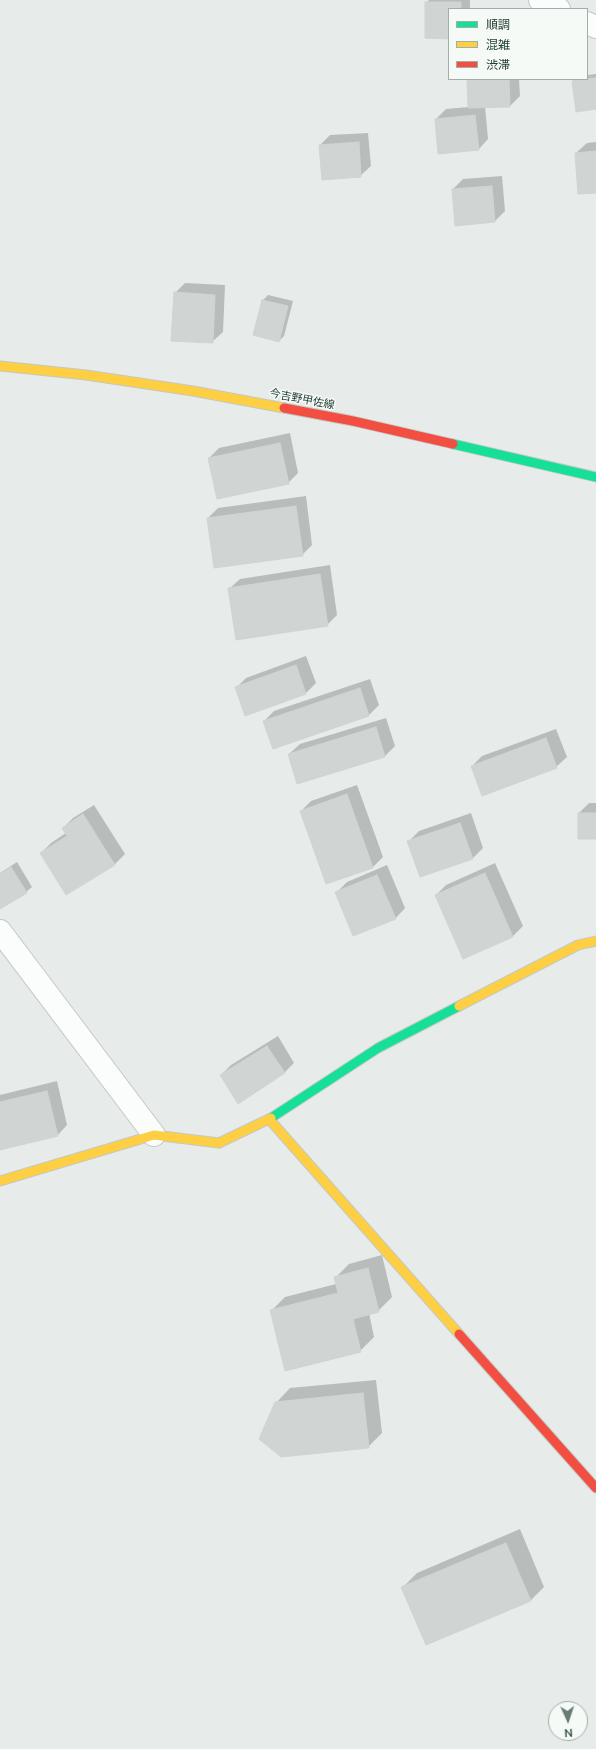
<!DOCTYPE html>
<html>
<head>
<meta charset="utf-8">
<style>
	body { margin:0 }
	#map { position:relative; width:596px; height:1749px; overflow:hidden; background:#e7ebe9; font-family:"Nunito Sans","Noto Sans JP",sans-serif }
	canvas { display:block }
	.legend { position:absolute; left:448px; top:8px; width:140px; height:72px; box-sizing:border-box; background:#f5faf7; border:1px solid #a1afa9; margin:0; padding:5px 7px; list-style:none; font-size:12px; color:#243f35 }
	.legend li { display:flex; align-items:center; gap:8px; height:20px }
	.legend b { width:20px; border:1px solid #a1afa9 }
	.north { position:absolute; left:548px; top:1701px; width:40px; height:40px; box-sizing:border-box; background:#f5faf7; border:1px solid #a1afa9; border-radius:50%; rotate:177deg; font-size:11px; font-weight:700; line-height:16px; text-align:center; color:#243f35 }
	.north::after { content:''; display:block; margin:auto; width:14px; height:18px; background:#687b74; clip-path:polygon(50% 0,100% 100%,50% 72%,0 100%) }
</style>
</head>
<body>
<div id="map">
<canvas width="596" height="1749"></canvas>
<ul class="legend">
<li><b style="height:5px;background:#16e098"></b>順調</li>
<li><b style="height:5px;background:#ffcf43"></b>混雑</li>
<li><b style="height:5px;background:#f24e42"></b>渋滞</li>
</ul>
<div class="north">N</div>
</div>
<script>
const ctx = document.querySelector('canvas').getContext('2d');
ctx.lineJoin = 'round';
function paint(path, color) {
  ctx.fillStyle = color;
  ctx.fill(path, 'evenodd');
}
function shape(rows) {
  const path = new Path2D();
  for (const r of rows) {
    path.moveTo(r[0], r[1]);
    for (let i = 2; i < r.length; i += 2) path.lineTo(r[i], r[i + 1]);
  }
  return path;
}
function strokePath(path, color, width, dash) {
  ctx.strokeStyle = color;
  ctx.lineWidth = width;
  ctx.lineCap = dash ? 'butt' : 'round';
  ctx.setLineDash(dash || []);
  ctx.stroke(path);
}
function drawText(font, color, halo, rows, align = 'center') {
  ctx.font = font + ' "Nunito Sans","Noto Sans JP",sans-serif';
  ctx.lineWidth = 3;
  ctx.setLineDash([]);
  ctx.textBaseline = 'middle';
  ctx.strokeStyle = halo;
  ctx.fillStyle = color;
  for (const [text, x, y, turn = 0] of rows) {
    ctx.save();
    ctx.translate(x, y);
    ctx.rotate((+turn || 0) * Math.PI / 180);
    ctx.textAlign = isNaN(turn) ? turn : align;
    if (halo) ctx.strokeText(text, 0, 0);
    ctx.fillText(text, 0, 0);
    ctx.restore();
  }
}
const shadow = shape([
	[429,0,470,0,470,9,449,9,449,38,426,3],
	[596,74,596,108,573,82,575,79,587,79,587,75],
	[468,79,519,79,520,96,510,106,485,106,488,139,478,150,436,119,446,109,469,107],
	[368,133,371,166,360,176,320,145,330,135],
	[596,142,596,192,576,153,587,143],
	[502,176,505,211,495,221,456,224,453,189,463,179],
	[185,283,225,285,223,332,212,342,175,293],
	[268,295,293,301,284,336,279,341,254,334,263,300],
	[290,433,298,473,288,483,209,458,219,448],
	[306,496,312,545,302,555,208,518,218,508],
	[330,565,337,615,327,625,229,589,240,579],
	[306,656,316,683,306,693,246,714,236,688,246,678],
	[370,679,379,705,369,715,273,747,264,721,274,711],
	[386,718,395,746,385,756,289,754,300,744],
	[556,729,567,757,556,767,472,766,482,756],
	[357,785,383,857,373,867,301,811,311,801],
	[589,803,596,803,596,838,579,813],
	[94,805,125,854,115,864,41,853,51,843,66,833,63,828,73,818],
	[471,813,483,848,473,858,409,841,419,831],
	[17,862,32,887,26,892,0,908,0,873],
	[495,863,523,926,513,936,463,957,436,895,446,885],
	[387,865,405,908,395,919,337,892,347,882],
	[278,1036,294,1063,284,1073,221,1075,231,1065],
	[57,1081,67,1125,57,1136,0,1149,0,1095],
	[382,1255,392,1297,378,1311,369,1313,374,1337,360,1351,271,1311,285,1297,336,1284,335,1278,349,1264],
	[376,1380,382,1433,368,1447,276,1403,290,1388],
	[520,1529,544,1587,530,1601,403,1587,417,1573]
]);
const building = shape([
	[425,2,461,2,461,9,449,9,449,39,425,38,425,2],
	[596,78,596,109,576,112,572,81,596,78],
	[467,79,509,79,510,107,468,108,467,79],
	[475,115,479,150,438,154,435,119,475,115],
	[359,142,361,177,322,180,319,145,359,142],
	[596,151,596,193,578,194,575,153,596,151],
	[492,186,495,222,455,226,452,189,492,186],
	[174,292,215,295,213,343,171,341,174,292],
	[262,300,288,306,279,342,253,335,262,300],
	[280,443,289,484,217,499,208,458,280,443],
	[296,506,303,556,214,568,207,518,296,506],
	[320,574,328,626,236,640,228,588,320,574],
	[296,665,306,694,245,716,235,687,296,665],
	[360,688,369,716,273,749,263,721,360,688],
	[376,727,385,757,297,784,288,754,376,727],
	[546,738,557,768,482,796,471,766,546,738],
	[347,794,373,868,326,884,300,811,347,794],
	[578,813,596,813,596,839,578,839,578,813],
	[83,814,115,865,66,895,40,853,67,836,62,828,83,814],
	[460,823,473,859,420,877,407,841,460,823],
	[11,867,27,893,0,909,0,874,11,867],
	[485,873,513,937,463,959,435,895,485,873],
	[377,875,396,919,353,936,335,892,377,875],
	[267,1046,285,1073,238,1104,220,1075,267,1046],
	[47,1091,58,1136,0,1150,0,1102,47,1091],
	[368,1268,379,1312,353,1319,361,1352,285,1371,270,1310,338,1293,334,1277,368,1268],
	[363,1393,369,1448,281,1457,259,1439,275,1402,363,1393],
	[506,1543,531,1601,426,1645,401,1587,506,1543]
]);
const street = shape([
	[540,0,559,9],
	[587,23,596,27],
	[0,931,154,1135]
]);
const fast = shape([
	[453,444,596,477],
	[271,1118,378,1048,459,1006]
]);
const slow = shape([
	[0,366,86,375,193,391,284,408],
	[459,1006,578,945,596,941],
	[269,1119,459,1334],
	[0,1181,154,1135,219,1143,271,1118]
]);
const jam = shape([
	[284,408,353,421,453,444],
	[459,1334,596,1488]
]);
const streetNames = [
	["今吉野甲佐線",302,400,11]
];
paint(shadow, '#0003');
paint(building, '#d0d4d2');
strokePath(building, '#cfd4d2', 1);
strokePath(street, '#c4c8c6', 24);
strokePath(fast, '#c2c9c6', 11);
strokePath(slow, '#c2c9c6', 11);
strokePath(jam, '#c2c9c6', 11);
strokePath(street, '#fbfcfc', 22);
strokePath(fast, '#16e098', 9);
strokePath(slow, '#ffcf43', 9);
strokePath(jam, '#f24e42', 9);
drawText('11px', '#243f35', '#f5faf7', streetNames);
</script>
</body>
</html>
